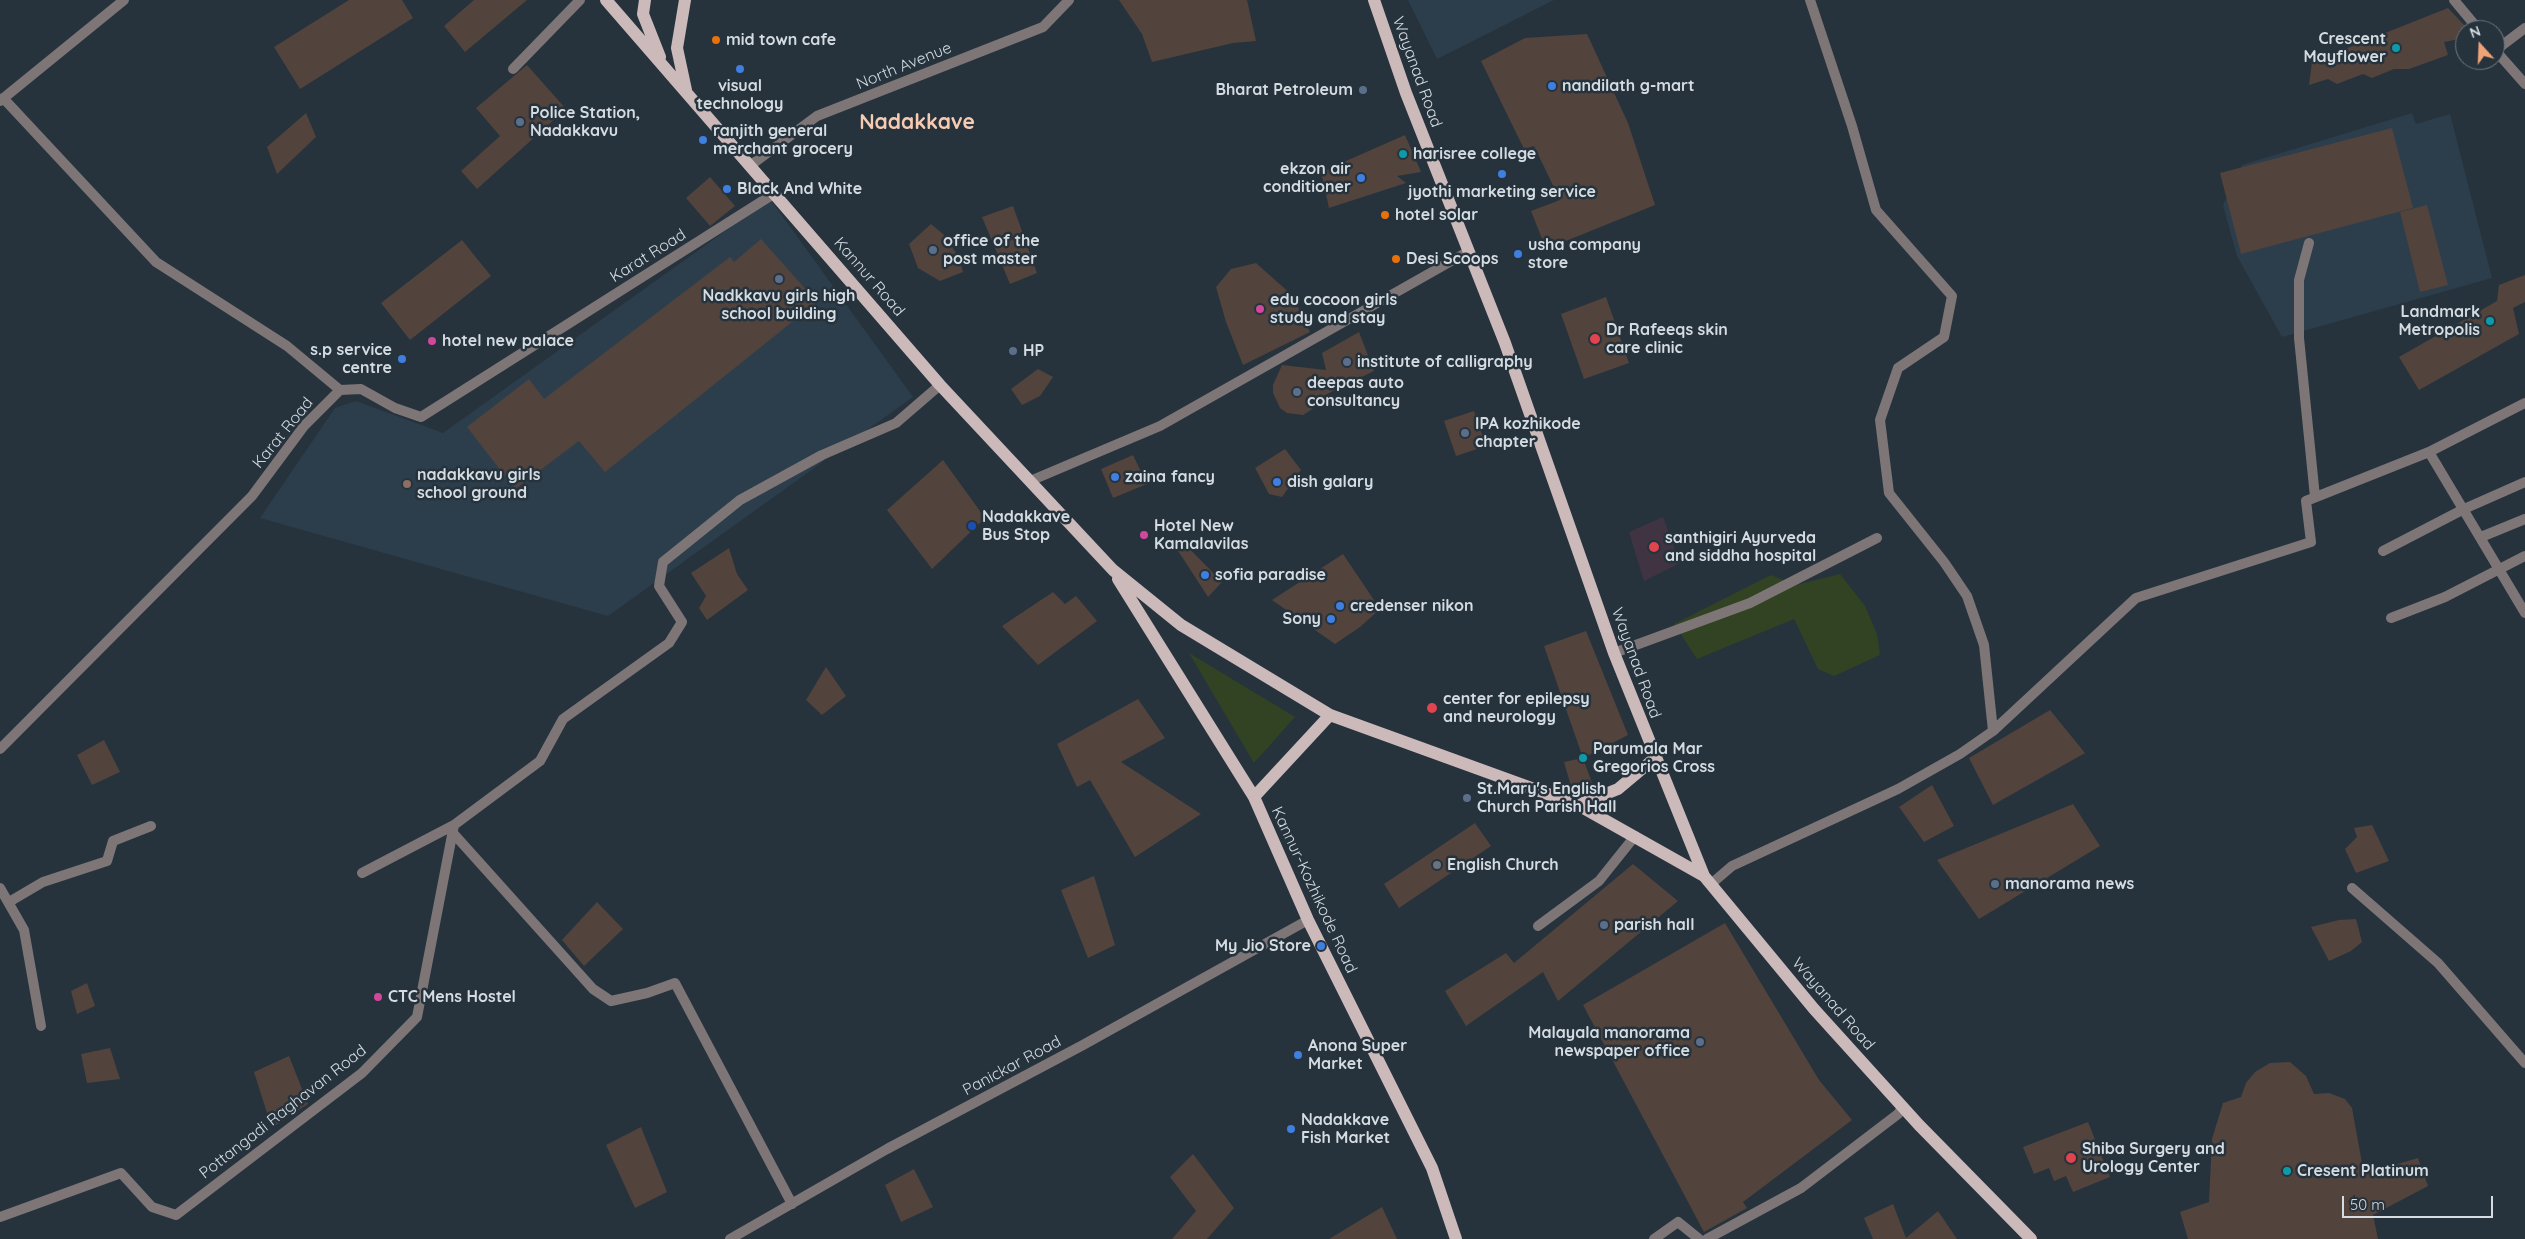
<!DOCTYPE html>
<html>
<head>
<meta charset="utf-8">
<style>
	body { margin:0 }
	#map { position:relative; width:2525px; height:1239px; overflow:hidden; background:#26333d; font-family:Quicksand,sans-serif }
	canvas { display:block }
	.north { position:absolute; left:2455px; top:20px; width:50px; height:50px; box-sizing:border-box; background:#26333d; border:1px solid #6c777f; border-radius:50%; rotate:340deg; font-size:14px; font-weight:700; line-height:20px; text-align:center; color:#d4dce2 }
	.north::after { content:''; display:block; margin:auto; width:18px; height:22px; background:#efa377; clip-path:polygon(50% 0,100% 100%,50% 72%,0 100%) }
	.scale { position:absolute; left:2342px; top:1196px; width:151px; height:22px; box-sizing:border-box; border:2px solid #d4dce2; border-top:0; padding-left:6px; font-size:15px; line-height:18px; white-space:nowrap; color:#d4dce2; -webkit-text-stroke:4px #26333d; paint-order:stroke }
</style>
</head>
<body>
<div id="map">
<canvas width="2525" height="1239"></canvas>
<div class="north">N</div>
<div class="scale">50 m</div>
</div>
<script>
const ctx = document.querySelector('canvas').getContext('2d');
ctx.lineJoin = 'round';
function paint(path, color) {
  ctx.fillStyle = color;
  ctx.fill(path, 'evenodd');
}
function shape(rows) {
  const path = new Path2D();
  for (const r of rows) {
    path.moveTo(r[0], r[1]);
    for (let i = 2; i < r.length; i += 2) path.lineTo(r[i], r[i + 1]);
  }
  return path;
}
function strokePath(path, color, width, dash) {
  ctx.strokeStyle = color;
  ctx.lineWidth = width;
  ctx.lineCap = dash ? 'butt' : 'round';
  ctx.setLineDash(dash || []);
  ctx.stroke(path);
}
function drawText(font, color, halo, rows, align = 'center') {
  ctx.font = font + ' Quicksand,sans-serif';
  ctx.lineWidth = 5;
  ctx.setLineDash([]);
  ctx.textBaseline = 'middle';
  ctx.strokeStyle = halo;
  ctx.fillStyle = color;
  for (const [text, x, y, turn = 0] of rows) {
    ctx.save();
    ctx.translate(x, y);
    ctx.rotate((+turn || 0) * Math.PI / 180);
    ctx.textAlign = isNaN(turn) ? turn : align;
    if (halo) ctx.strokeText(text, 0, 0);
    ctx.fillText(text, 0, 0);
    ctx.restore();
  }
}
const built = shape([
	[1408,0,1554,0,1437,59],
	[2412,113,2416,124,2450,114,2492,278,2282,337,2237,256,2223,205,2242,165],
	[770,199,913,397,608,616,260,518,335,408,356,401,443,433]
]);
const medical = shape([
	[1663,517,1680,563,1644,581,1629,532]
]);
const green = shape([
	[1840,574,1865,606,1877,634,1880,655,1834,676,1818,669,1794,619,1697,659,1674,624,1771,575,1796,585],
	[1189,653,1295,717,1254,763]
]);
const building = shape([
	[349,0,402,0,413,18,300,89,274,47],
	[474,0,527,0,465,52,444,26],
	[1119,0,1247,0,1256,41,1233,43,1152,62,1142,34],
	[2448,8,2465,26,2465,38,2444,42,2448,55,2409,69,2394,69,2372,78,2363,74,2337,84,2328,79,2309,85,2312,62],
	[1587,34,1628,123,1655,205,1546,249,1531,211,1560,200,1534,146,1524,149,1481,61,1525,38],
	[527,65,566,109,477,189,461,171,500,136,476,108],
	[306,113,316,137,277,174,267,147],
	[2392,128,2413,208,2241,254,2220,173],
	[1405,135,1421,172,1397,176,1406,183,1329,208,1321,172],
	[710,177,735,206,710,226,686,198],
	[2427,205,2448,285,2420,292,2400,212],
	[1013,206,1037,273,1010,284,982,217],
	[931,224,943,234,959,257,963,272,940,281,918,268,909,244],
	[761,239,817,302,605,472,579,441,515,489,467,427,529,379,544,399,730,257,734,262],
	[462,240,491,276,410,340,381,303],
	[1256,263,1292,295,1310,332,1243,365,1226,322,1216,287,1231,269],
	[2525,275,2525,302,2513,308,2519,334,2419,390,2399,357,2497,301,2499,285],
	[1606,297,1629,363,1584,379,1561,314],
	[1359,332,1374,371,1321,397,1317,406,1303,415,1287,413,1280,408,1273,393,1273,385,1282,365,1326,370,1322,353],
	[1038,369,1053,377,1040,396,1022,405,1011,389],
	[1474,411,1486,446,1456,456,1444,421],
	[1285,449,1301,470,1282,497,1269,494,1255,468],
	[1133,455,1147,484,1113,498,1101,469],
	[943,460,985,518,932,569,887,510],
	[1179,538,1222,582,1208,597,1173,543],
	[729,548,737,574,748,590,707,620,699,608,706,596,691,573],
	[1343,554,1380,609,1360,627,1335,644,1272,600],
	[1053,592,1065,604,1076,596,1097,621,1038,665,1002,626],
	[1586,631,1628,735,1583,758,1544,646],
	[826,667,846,696,822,715,806,700],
	[1138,699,1165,738,1121,762,1201,814,1135,857,1090,780,1077,787,1057,744],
	[2050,710,2085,753,1993,805,1969,758],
	[104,740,120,772,92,785,77,755],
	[1583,758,1593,786,1573,793,1564,762],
	[1932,785,1954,826,1924,842,1899,807],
	[2073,804,2100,846,1979,919,1937,860],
	[1475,823,1491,846,1399,908,1384,884],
	[2372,825,2389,861,2356,873,2345,849,2357,837,2354,828],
	[1633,864,1678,901,1558,1001,1543,972,1466,1026,1445,991,1506,953,1514,963],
	[1094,876,1115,945,1088,958,1061,890],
	[597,902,623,929,584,966,562,940],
	[2356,919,2362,942,2351,951,2329,961,2311,927,2339,920],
	[1725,923,1819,1080,1852,1120,1743,1202,1747,1208,1704,1232,1583,1005],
	[87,983,95,1006,77,1014,71,991],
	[110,1048,120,1079,87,1083,81,1054],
	[289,1056,308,1104,276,1125,267,1113,254,1072],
	[2290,1062,2306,1076,2314,1094,2329,1093,2345,1099,2352,1108,2364,1174,2418,1158,2428,1186,2373,1215,2378,1239,2188,1239,2180,1212,2209,1202,2212,1139,2223,1103,2241,1097,2246,1083,2255,1072,2270,1063],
	[2088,1122,2110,1177,2073,1192,2066,1176,2054,1181,2049,1168,2034,1174,2023,1147],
	[641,1127,667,1192,635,1208,606,1145],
	[1193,1154,1234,1208,1207,1239,1172,1239,1196,1211,1170,1177],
	[914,1169,933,1207,901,1222,885,1185],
	[1893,1204,1906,1238,1938,1211,1957,1239,1873,1239,1864,1218],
	[1382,1207,1397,1239,1329,1239]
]);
const minor = shape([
	[1810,0,1852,126,1876,210,1952,296,1944,337,1898,368,1880,420,1889,493,1944,562,1967,596,1984,645,1993,731],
	[2454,0,2479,30],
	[2495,50,2525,84],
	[2496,50,2525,28],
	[513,69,580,0],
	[3,98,156,262,287,346,340,390],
	[0,101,124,0],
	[751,165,817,116,1043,27,1069,0],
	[2309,243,2299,280,2299,338,2315,497],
	[2429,452,2525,613],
	[1030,481,1160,426,1469,251],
	[2481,537,2525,519],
	[2383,551,2464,509,2525,482],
	[2391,618,2445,597,2525,556],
	[1614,653,1750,603,1877,538],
	[0,749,252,496,304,426,340,390,361,389,395,408,421,417,775,193],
	[453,833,593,989,611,1001,647,993,675,983,792,1204],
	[362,873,454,825],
	[1711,884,1732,866,1898,789,1960,754,1993,731,2136,598,2311,542,2306,501,2429,452,2525,403],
	[0,888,24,930,41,1026],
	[2352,888,2438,963,2525,1063],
	[9,902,43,882,107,861,113,841,151,826],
	[1538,926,1599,881,1635,836],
	[0,1217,121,1173,152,1207,176,1215,362,1073,417,1017,454,825,540,761,563,719,669,643,682,622,659,586,663,562,740,500,822,455,896,423,940,385],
	[730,1239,887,1149,1083,1045,1308,920],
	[1654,1239,1678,1222,1699,1239],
	[1707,1239,1801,1188,1898,1114,1903,1107]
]);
const primary = shape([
	[606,0,940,385,1113,570,1181,625,1330,715,1578,805,1704,876],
	[645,0,643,14,660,57],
	[685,0,677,48,686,90],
	[1374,0,1406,93,1505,343,1614,653,1704,876,1814,1009,1919,1125,2031,1239],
	[1118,579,1254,797,1308,920,1432,1168,1456,1239],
	[1254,797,1330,715],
	[1578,805,1618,789,1655,758]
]);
const markers = [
	[716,40,5,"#e8710a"],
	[2396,48,5,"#0f9aa8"],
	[740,69,5,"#3f7fe0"],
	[1552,86,5,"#3f7fe0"],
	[1363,90,5,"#5c6f8a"],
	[520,122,5,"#5c6f8a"],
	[703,140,5,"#3f7fe0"],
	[1403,154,5,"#0f9aa8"],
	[1502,174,5,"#3f7fe0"],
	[1361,178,5,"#3f7fe0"],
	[727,189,5,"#3f7fe0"],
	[1385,215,5,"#e8710a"],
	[933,250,5,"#5c6f8a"],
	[1518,254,5,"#3f7fe0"],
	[1396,259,5,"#e8710a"],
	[779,279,5,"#5c6f8a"],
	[1260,309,5,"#d1479c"],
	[2490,321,5,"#0f9aa8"],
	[1595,339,6,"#e0444e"],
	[432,341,5,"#d1479c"],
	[1013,351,5,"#5c6f8a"],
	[402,359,5,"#3f7fe0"],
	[1347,362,5,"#5c6f8a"],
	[1297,392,5,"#5c6f8a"],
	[1465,433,5,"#5c6f8a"],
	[1115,477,5,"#3f7fe0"],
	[1277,482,5,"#3f7fe0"],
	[407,484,5,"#8d6e63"],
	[972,526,5,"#1a4fb4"],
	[1144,535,5,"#d1479c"],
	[1654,547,6,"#e0444e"],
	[1205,575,5,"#3f7fe0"],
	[1340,606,5,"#3f7fe0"],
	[1331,619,5,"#3f7fe0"],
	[1432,708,6,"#e0444e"],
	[1583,758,5,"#0f9aa8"],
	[1467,798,5,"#5c6f8a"],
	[1437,865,5,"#6b7280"],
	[1995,884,5,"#5c6f8a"],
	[1604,925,5,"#5c6f8a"],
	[1321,946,5,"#3f7fe0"],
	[378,997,5,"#d1479c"],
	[1700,1042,5,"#5c6f8a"],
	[1298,1055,5,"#3f7fe0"],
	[1291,1129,5,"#3f7fe0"],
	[2071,1158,6,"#e0444e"],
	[2287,1171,5,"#0f9aa8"]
];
const poiNames = [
	["Crescent",2386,39,"right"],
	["Mayflower",2386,57,"right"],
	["mid town cafe",726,40],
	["visual",740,86,"center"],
	["technology",740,104,"center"],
	["nandilath g-mart",1562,86],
	["Bharat Petroleum",1353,90,"right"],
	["Police Station,",530,113],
	["Nadakkavu",530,131],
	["ranjith general",713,131],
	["merchant grocery",713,149],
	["harisree college",1413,154],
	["ekzon air",1351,169,"right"],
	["conditioner",1351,187,"right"],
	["Black And White",737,189],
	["jyothi marketing service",1502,192,"center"],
	["hotel solar",1395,215],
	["office of the",943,241],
	["post master",943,259],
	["usha company",1528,245],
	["store",1528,263],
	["Desi Scoops",1406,259],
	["Nadkkavu girls high",779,296,"center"],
	["school building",779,314,"center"],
	["edu cocoon girls",1270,300],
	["study and stay",1270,318],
	["Landmark",2480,312,"right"],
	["Metropolis",2480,330,"right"],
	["Dr Rafeeqs skin",1606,330],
	["care clinic",1606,348],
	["hotel new palace",442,341],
	["s.p service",392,350,"right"],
	["centre",392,368,"right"],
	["HP",1023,351],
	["institute of calligraphy",1357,362],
	["deepas auto",1307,383],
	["consultancy",1307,401],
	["IPA kozhikode",1475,424],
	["chapter",1475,442],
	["nadakkavu girls",417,475],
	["school ground",417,493],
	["zaina fancy",1125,477],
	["dish galary",1287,482],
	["Nadakkave",982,517],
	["Bus Stop",982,535],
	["Hotel New",1154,526],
	["Kamalavilas",1154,544],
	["santhigiri Ayurveda",1665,538],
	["and siddha hospital",1665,556],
	["sofia paradise",1215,575],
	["credenser nikon",1350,606],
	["Sony",1321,619,"right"],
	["center for epilepsy",1443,699],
	["and neurology",1443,717],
	["Parumala Mar",1593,749],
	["Gregorios Cross",1593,767],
	["St.Mary's English",1477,789],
	["Church Parish Hall",1477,807],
	["English Church",1447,865],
	["manorama news",2005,884],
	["parish hall",1614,925],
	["My Jio Store",1311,946,"right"],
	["CTC Mens Hostel",388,997],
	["Malayala manorama",1690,1033,"right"],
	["newspaper office",1690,1051,"right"],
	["Anona Super",1308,1046],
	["Market",1308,1064],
	["Nadakkave",1301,1120],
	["Fish Market",1301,1138],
	["Shiba Surgery and",2082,1149],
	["Urology Center",2082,1167],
	["Cresent Platinum",2297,1171]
];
const streetNames = [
	["North Avenue",904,66,-22],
	["Wayanad Road",1417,72,70],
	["Karat Road",648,256,-32],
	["Kannur Road",869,277,49],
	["Karat Road",283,433,-51],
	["Wayanad Road",1636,663,70],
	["Kannur-Kozhikode Road",1314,890,65],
	["Wayanad Road",1833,1004,49],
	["Panickar Road",1012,1066,-28],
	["Pottangadi Raghavan Road",283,1112,-38]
];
const districtNames = [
	["Nadakkave",917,123]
];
paint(built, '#2c3e4c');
paint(medical, '#403442');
paint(green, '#314323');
paint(building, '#52433c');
strokePath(minor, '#7e7676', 10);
strokePath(primary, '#ccbabb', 12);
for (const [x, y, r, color] of markers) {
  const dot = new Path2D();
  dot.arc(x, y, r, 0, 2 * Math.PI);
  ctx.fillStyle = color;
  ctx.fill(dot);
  strokePath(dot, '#26333d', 2);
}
drawText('bold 16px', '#d4dce2', '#26333d', poiNames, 'left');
drawText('16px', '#d4dce2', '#26333d', streetNames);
drawText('bold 21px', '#f7cbb2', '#26333d', districtNames);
</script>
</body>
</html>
